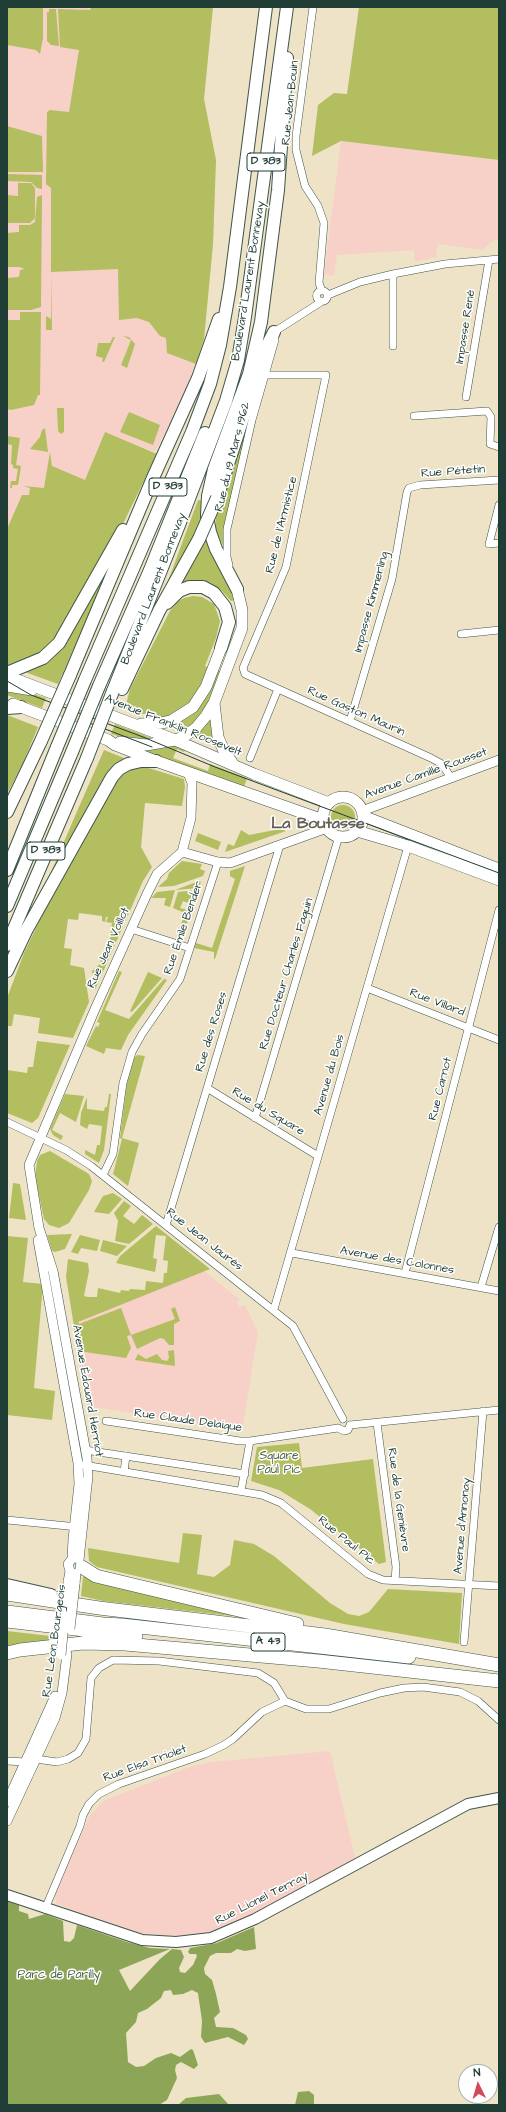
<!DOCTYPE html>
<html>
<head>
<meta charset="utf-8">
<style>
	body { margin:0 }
	#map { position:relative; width:506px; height:2112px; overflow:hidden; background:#eee3c6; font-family:"Architects Daughter",sans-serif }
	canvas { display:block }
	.frame { position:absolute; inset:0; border:8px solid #1f3d34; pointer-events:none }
	.north { position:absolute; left:458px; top:2064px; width:40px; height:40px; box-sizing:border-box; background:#fff; border:1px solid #a5b1ae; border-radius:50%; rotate:355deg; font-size:11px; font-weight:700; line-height:16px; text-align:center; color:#1f3d34 }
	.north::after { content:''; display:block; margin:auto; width:14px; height:18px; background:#d1495b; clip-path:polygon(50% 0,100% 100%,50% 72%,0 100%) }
</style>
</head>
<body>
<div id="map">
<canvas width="506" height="2112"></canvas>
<div class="frame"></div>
<div class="north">N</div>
</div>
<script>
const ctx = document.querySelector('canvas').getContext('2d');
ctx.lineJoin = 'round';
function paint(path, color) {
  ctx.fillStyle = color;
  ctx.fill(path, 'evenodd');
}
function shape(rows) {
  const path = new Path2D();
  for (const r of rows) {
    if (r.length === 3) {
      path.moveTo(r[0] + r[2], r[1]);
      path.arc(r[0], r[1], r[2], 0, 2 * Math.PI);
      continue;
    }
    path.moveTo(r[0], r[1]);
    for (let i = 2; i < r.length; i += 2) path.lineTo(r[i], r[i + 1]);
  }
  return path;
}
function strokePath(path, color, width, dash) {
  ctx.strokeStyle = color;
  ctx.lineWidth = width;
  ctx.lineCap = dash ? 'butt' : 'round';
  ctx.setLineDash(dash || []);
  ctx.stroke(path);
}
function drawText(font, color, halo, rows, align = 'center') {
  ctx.font = font + ' "Architects Daughter",sans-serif';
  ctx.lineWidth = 3;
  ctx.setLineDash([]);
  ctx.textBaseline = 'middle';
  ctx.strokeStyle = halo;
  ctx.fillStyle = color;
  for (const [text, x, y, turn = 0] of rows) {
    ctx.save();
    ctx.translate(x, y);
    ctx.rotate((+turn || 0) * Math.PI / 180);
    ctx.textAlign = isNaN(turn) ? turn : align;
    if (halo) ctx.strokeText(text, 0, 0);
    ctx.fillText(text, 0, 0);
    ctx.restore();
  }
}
const built = shape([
	[7,7,213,7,204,99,216,160,213,244,204,339,182,400,155,452,105,433,22,635,7,636],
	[341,141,499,160,499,240,496,239,482,250,438,244,436,257,415,262,414,250,337,255,334,276,324,274],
	[204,1271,240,1300,237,1301,239,1307,245,1305,258,1332,243,1425,230,1428,87,1406,73,1324],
	[330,1751,355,1858,243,1920,215,1932,197,1936,156,1937,137,1933,66,1910,66,1907,57,1904,55,1895,89,1817,103,1801,190,1767,211,1762]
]);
const green = shape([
	[7,7,43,7,43,38,40,54,36,50,7,45],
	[100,7,213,7,204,99,216,160,213,244,204,339,196,364,167,353,166,338,160,336,149,322,137,318,119,320,118,269,51,272,52,330,46,330,46,316,51,319,51,188,46,184,47,112,50,110,69,112,79,50,60,47,58,9,90,10,91,8],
	[359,7,499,7,499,160,341,141,312,156,318,105,334,93,347,94],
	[49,9,56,9,59,46,51,45,47,41,47,12,49,12],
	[7,126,42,136,43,172,7,172],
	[7,174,42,175,42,189,37,188,31,182,7,181],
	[18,183,31,183,35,188,35,218,30,223,7,223,7,195,18,196],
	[42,195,41,307,31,310,7,310,7,278,19,277,20,270,25,269,19,267,7,267,7,233,19,232,19,225,30,225,35,222,37,197],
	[20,312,41,312,40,395,38,395,34,405,11,410,7,409,7,320,20,320],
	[123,336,129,337,135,344,127,368,121,365,131,340],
	[113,337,115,337,104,362,102,361,103,358,96,356,98,343,110,343],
	[263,370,225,524,224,548,214,526,216,523,215,515],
	[57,408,64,408,64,432,61,434,58,431],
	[129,412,160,425,153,445,120,432],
	[45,428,48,452,30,449,40,437,42,430],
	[105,432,157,454,121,528,49,649,13,667,7,666,7,529,22,495,29,495,30,488,23,486,44,488,50,452,52,466,85,480],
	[7,436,20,438,16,465,21,466,18,485,12,485,12,488,10,488,11,481,16,481,18,469,13,468,13,465,11,464,12,445,7,444],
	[198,500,205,501,204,522,164,592],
	[207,533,236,600,231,601,222,591,209,582,195,580,181,583],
	[113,560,58,684,22,671,38,665],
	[193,596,202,597,214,604,220,621,216,638,205,666,208,668,201,687,187,706,167,717,160,719,151,714,140,714,125,708,130,689,170,611,177,602,184,598],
	[218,670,220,671,210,701,199,719,183,732,170,726,188,717,203,701],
	[7,689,24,691,46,698,42,708,7,695],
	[7,715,38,727,23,763,7,794],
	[211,719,219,747,193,737],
	[115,724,154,739,156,740,127,739,111,734],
	[178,745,186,748,184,752,177,749,173,758,208,771,210,764,247,778,244,787,132,748],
	[104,750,129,760,46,884,75,816],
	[139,765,184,779,185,787,182,806,145,803,141,847,152,867,143,881,95,990,92,971,100,964,101,956,108,954,112,923,106,922,108,917,106,917,105,922,102,921,102,916,79,913,78,920,68,919,64,948,72,949,70,965,84,968,89,1002,73,1038,38,1033,40,1018,14,1014,12,1026,7,1026,7,998,24,953,45,909,120,773],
	[343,817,12],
	[280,829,286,831,225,852,228,844,234,846,241,830,249,835],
	[198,833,221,842,218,850,195,841],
	[182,861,202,864,200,869,205,871,203,876,174,886,158,887,167,879,169,873],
	[245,866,215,959,214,959,214,952,194,948,196,943,212,948,235,879,230,876,230,871],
	[199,881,201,882,198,888,175,890,170,907,164,905,166,898,151,898,157,892,175,890],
	[198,890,193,905,183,901,180,908,191,911,182,938,177,936,185,913,173,908,178,892],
	[119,971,122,972,105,1010,129,1019,164,979,167,980,128,1035,121,1050,106,1048,104,1054,86,1046,96,1026,98,1027,100,1023,97,1022],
	[148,972,162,978,132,1012,130,1011],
	[37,1041,70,1045,38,1118,32,1123,7,1113,7,1070,27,1073,28,1067,33,1067],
	[137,1055,145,1056,122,1138,139,1143,128,1186,113,1174,122,1139,120,1138,127,1082,134,1058],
	[65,1094,84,1096,76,1122,60,1113,52,1130,63,1136,61,1140,53,1135,50,1129],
	[109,1094,111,1094,104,1150,99,1163,85,1154,85,1150,95,1155,97,1145,100,1145,102,1126,89,1124,87,1129,80,1125,81,1113,87,1097,87,1109,104,1111,105,1107,107,1107],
	[50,1151,89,1174,92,1181,89,1190,69,1223,59,1228,49,1225,44,1219,35,1177,37,1161,40,1155],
	[13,1183,20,1184,26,1220,9,1218],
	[113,1193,122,1199,109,1214,94,1212,103,1196],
	[124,1201,131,1206,123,1216,134,1224,142,1215,153,1224,129,1244,115,1241,118,1221,114,1213],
	[156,1226,210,1269,78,1322,79,1324,121,1308,131,1335,175,1319,171,1309,175,1307,180,1321,174,1324,174,1345,169,1345,164,1339,160,1338,137,1349,131,1335,127,1336,131,1348,126,1358,78,1351,66,1277,68,1259,88,1263,89,1271,84,1296,88,1297,97,1297,98,1288,120,1293,121,1290,129,1291,130,1289,145,1290,146,1281,163,1283,164,1273,167,1273,168,1261,163,1260,166,1236,156,1235,153,1258,157,1259,155,1272,116,1263,120,1256],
	[72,1234,65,1249,55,1252,52,1251,47,1235],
	[80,1235,100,1240,97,1251,81,1248,78,1254,71,1252],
	[7,1236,28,1238,23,1282,43,1284,34,1388,55,1391,52,1420,7,1415],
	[103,1240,127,1246,117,1256,100,1251],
	[174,1350,175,1366,135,1360,138,1354,146,1359,157,1354,162,1360,167,1361,169,1358,168,1351],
	[299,1443,302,1468,373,1459,386,1562,379,1564,310,1509,279,1490,251,1481,257,1447],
	[183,1533,202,1535,197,1574,214,1577,230,1565,234,1540,254,1544,274,1556,330,1603,348,1614,359,1616,369,1612,388,1589,462,1593,459,1644,344,1624,97,1567,89,1561,88,1548,179,1563],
	[88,1576,240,1617,103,1601,81,1596,83,1577],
	[7,1631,50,1636,50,1640,7,1650]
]);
const forest = shape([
	[7,1901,19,1905,19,1911,28,1914,29,1919,45,1914,63,1921,64,1941,70,1942,74,1938,77,1925,127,1942,150,1948,170,1949,119,1970,130,1991,160,1959,172,1949,181,1950,184,1957,179,1968,180,1972,185,1973,193,1965,197,1956,196,1954,190,1954,188,1952,190,1948,217,1943,254,1927,256,1949,245,1951,237,1949,231,1953,216,1953,210,1956,204,1968,205,1974,212,1980,216,1994,220,2012,214,2018,216,2027,233,2028,246,2035,248,2039,244,2045,228,2037,205,2043,201,2037,202,2021,198,1993,192,1990,183,1994,173,1995,171,1990,164,1991,161,1998,147,2009,138,2013,136,2022,126,2033,128,2062,136,2067,144,2066,156,2058,171,2053,180,2057,191,2049,193,2050,198,2065,194,2069,181,2062,176,2065,175,2070,177,2078,167,2100,159,2105,7,2105],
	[309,2091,314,2095,314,2105,295,2105,298,2092],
	[219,2094,229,2105,178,2105,186,2098]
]);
const minor = shape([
	[313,7,296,136,296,150,305,186,318,206,324,223,319,283,322,291],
	[322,296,5.5],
	[328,295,360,282,393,274,445,264,499,259],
	[393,346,393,274],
	[266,375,326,375,286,567,243,668,245,674,431,758,442,764,451,778],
	[466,397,489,260],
	[414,416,487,411,491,417,490,444,499,447],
	[499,505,489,544,499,543],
	[229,565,227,557,227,529,252,420,275,340,274,332,321,302],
	[461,634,499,630],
	[350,721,392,579,407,492,409,488,420,485,499,480],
	[250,758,278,689],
	[131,929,190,948],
	[367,988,499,1040],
	[207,1088,318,1156],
	[255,1118,339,836],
	[7,1122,66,1150,91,1166,293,1326,343,1419],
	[103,1175,113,1154,123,1083,132,1052,142,1034,180,979,218,862],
	[166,1225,280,845],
	[292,1253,499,1291],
	[405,1273,499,910],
	[481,1287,499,1227],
	[274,1309,408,846],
	[106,1421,240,1441,250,1441,338,1428],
	[377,1423,396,1567,395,1581],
	[350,1425,499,1410],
	[338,1428,344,1431,348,1430,350,1425],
	[85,1450,245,1474],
	[84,1465,262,1495,281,1503,368,1574,383,1580,499,1586],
	[124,1472,126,1456],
	[241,1491,250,1441],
	[7,1520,78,1527],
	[464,1642,483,1411],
	[285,1701,306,1709,329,1709,380,1693,404,1688,423,1687,460,1692,478,1701,499,1720],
	[7,1761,26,1762,36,1759,57,1762,68,1759,78,1753,86,1739,91,1678,99,1668,113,1660,159,1661,258,1673,274,1683,285,1701],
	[45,1909,80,1826,83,1815,89,1804,99,1794,119,1784,205,1754,224,1745,233,1739,262,1712,285,1701]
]);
const tertiary = shape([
	[362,811,499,760],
	[182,852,218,862,230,863,327,828],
	[38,1240,78,1463,79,1484,73,1539,72,1559],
	[79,1560,88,1476,87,1458,53,1271,39,1228,29,1165,95,1009,147,894,157,874,182,852,191,818,192,783,188,773],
	[68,1582,70,1571,68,1564,72,1559],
	[75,1584,76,1573],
	[7,1802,55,1696],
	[7,1821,55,1718,62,1693,67,1654]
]);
const secondary = shape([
	[7,1895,142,1940,176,1942,211,1938,255,1919,468,1804,499,1798]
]);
const primary = shape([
	[7,676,175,740,254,774,329,803],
	[7,686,32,690],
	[214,703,218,737,224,751,233,764],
	[13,704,108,740,115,745,156,761,323,820],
	[141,724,161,723,171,721,193,707,206,687,221,648],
	[120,742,146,745,175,740,185,736,196,728,206,716,214,703,242,628,242,610,237,589],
	[343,817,20],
	[363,816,499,869],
	[357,831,408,846,499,880]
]);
const trunk = shape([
	[217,498,265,350,274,332],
	[237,589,216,549,210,532,207,516,208,496,214,469,249,374,261,322,278,190,287,58],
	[167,603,179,591,189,587,203,587,214,593,225,607,229,622,221,648],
	[7,673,43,658,59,643,123,530],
	[70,675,152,480,198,378,219,319],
	[85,680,192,432,210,384,220,345,230,287,266,7],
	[99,686,150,570,205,433],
	[122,689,159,611,199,539],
	[113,691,179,525,226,401,238,360,245,317,287,7],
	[7,708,21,707],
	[7,812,41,741],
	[7,870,57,747],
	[7,906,72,752],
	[7,945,87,758],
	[7,971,27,929,112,777,119,769,128,764,141,761,156,761],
	[7,1585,51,1595]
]);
const motorway = shape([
	[82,1567,96,1576,297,1624],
	[7,1594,99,1608,325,1635,499,1665],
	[7,1612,103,1624,122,1625,409,1657],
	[7,1621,136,1636],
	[7,1653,20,1650,83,1643,125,1644,318,1661,499,1681]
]);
const tram = shape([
	[7,681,31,695,143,737,215,767,499,873],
	[87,722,152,747]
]);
const tertiaryBridge = shape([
	[70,1629,75,1584],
	[61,1655,68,1582]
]);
const trunkBridge = shape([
	[199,539,217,498],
	[41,741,70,675],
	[57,747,85,680],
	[72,752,99,686],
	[87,758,113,691]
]);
const shields = [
	[266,162,38],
	[168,487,38],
	[46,851,38],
	[268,1642,34]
];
const shieldNames = [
	["D 383",266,162],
	["D 383",168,487],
	["D 383",46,851],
	["A 43",268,1642]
];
const streetNames = [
	["Rue Jean Bouin",291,103,-84],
	["Boulevard Laurent Bonnevay",249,281,-81],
	["Impasse René",466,327,-81],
	["Rue du 19 Mars 1962",233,457,-76],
	["Rue Pétetin",453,472,-4],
	["Rue de l'Armistice",282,525,-76],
	["Boulevard Laurent Bonnevay",154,589,-69],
	["Impasse Kimmerling",372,602,-75],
	["Rue Gaston Maurin",356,712,24],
	["Avenue Franklin Roosevelt",173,726,22],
	["Avenue Camille Rousset",426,774,-20],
	["Rue Émile Bender",184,928,-71],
	["Rue Jean Voillot",109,948,-66],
	["Rue Docteur Charles Faguin",287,974,-73],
	["Rue Villard",437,1003,21],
	["Rue des Roses",212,1032,-73],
	["Avenue du Bois",330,1075,-74],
	["Rue Carnot",441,1089,-76],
	["Rue du Square",268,1112,31],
	["Rue Jean Jaurès",204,1240,38],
	["Avenue des Colonnes",397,1261,10],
	["Avenue Édouard Herriot",87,1391,80],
	["Rue Claude Delaigue",188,1421,8],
	["Rue de la Genièvre",398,1500,82],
	["Avenue d'Annonay",463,1526,-85],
	["Rue Paul Pic",346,1541,39],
	["Rue Léon Bourgeois",55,1641,-82],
	["Rue Elsa Triolet",145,1764,-20],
	["Rue Lionel Terray",262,1899,-27]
];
const parkNames = [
	["Square",279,1456],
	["Paul Pic",279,1470],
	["Parc de Parilly",59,1975]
];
const districtNames = [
	["La Boutasse",318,825]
];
paint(built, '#f7d1c8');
paint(green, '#b2be60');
paint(forest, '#8da556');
strokePath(minor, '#3e564a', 8);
strokePath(tertiary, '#3e564a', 10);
strokePath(secondary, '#3e564a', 12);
strokePath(primary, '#3e564a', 12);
strokePath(trunk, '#3e564a', 14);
strokePath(motorway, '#3e564a', 14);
strokePath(minor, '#fff', 7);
strokePath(tertiary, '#fff', 9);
strokePath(secondary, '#fff', 10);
strokePath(primary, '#fff', 11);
strokePath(trunk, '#fff', 12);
strokePath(motorway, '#fff', 13);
strokePath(tram, '#1f3d34', 1);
strokePath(tertiaryBridge, '#3e564a', 10, []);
strokePath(trunkBridge, '#3e564a', 14, []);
strokePath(tertiaryBridge, '#fff', 9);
strokePath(trunkBridge, '#fff', 12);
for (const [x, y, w] of shields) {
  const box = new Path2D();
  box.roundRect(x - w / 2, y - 9, w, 18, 3);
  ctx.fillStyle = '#fff';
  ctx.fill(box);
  strokePath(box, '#1f3d34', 1);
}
drawText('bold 11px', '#1f3d34', null, shieldNames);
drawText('12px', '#1f3d34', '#fff', streetNames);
drawText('12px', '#4b6441', '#fff', parkNames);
drawText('bold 16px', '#645f56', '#fff', districtNames);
</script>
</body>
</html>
